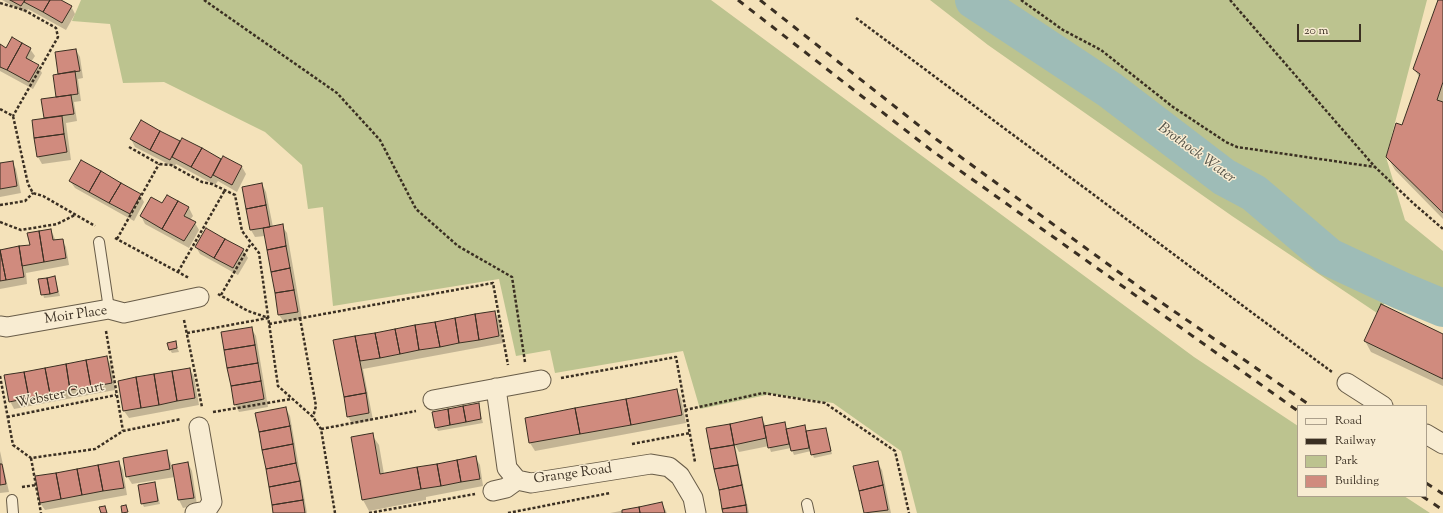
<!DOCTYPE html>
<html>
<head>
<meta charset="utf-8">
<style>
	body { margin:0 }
	#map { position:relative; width:1443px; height:513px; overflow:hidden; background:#f4e2ba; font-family:"Sorts Mill Goudy",serif }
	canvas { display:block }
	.legend { position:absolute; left:1297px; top:405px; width:130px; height:92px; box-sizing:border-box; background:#f8ecd2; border:1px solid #aca08c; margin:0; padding:5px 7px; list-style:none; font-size:12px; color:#3a2f22 }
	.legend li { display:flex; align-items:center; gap:8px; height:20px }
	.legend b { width:20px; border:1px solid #aca08c }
	.scale { position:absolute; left:1297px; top:24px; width:64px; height:18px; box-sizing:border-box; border:2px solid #3a2f22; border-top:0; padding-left:5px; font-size:12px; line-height:14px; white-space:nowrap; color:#3a2f22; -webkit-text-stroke:3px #f8ecd2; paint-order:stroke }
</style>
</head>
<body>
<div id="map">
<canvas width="1443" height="513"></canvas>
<ul class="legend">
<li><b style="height:5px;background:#f8ecd2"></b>Road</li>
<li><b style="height:5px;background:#3a2f22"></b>Railway</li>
<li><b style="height:11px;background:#bcc38f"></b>Park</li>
<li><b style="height:11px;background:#d08b7e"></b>Building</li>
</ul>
<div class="scale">20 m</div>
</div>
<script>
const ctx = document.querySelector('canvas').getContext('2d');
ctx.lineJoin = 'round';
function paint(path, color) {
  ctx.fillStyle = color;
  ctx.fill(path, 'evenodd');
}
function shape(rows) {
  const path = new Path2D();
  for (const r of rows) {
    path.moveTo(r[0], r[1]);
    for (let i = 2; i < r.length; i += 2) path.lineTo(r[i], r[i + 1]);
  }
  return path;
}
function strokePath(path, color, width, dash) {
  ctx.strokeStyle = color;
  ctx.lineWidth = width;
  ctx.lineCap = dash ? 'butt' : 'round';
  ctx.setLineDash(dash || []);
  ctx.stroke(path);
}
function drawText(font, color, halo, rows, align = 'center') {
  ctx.font = font + ' "Sorts Mill Goudy",serif';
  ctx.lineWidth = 3;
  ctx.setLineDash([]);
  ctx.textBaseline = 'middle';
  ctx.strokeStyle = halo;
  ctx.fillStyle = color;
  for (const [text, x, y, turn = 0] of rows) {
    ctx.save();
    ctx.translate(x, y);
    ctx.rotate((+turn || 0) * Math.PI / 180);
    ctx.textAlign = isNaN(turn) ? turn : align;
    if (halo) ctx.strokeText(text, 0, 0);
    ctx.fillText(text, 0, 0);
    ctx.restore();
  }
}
const green = shape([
	[81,0,711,0,1194,357,1298,426,1298,496,1404,496,1430,513,917,513,901,451,833,403,771,394,700,409,683,351,555,373,550,350,516,356,499,279,333,306,323,207,308,209,302,165,265,132,164,82,123,83,110,24,72,21],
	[930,0,1427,0,1386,157,1405,220,1443,251,1443,323,1388,299,1377,313,1232,216,988,45]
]);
const shadow = shape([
	[2,0,59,0,71,6,75,14,66,30,28,9,26,13],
	[1439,0,1443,0,1443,219,1395,170,1387,156,1403,127,1420,78,1414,69],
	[0,45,7,49,30,49,35,56,31,62,38,66,42,73,33,89,0,71],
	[76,50,80,57,83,78,78,79,81,101,74,102,77,121,66,123,71,160,42,164,38,157,45,119,42,100,58,98,54,75,59,75,56,53],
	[141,121,180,142,182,139,222,160,242,167,246,174,237,192,218,181,215,185,176,164,174,167,135,147,131,139],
	[12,162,16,169,21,193,0,197,0,164],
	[70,181,140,195,144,202,134,221,75,188],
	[262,184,266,192,273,227,282,226,287,233,302,319,284,322,279,315,265,236,255,237,251,230,243,188],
	[167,196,189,208,193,216,190,220,195,223,199,230,189,248,145,224,141,216,163,205],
	[206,229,243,250,248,258,238,275,200,254,196,247],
	[51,230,56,241,62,240,66,247,69,265,26,273,27,284,0,289,0,251,31,246],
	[55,277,60,296,44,298,40,280],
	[494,312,499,319,503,343,363,369,373,420,352,424,348,416,335,341],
	[251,328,256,336,268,407,239,412,235,404],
	[1443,335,1443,386,1371,352,1365,341],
	[175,342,179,352,172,353,170,350],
	[106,358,111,365,115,390,14,409,10,401],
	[189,369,194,376,199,405,129,418,124,411,119,382],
	[677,390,681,398,686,423,535,451,530,443,526,418],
	[478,404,483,423,438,431,436,427],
	[286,409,290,416,307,513,274,513],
	[762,419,766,426,784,423,787,430,805,426,807,432,826,429,832,454,814,458,811,451,794,455,791,448,771,452,769,446,739,452,735,445,749,513,724,513,708,429],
	[372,435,379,445,384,474,475,457,480,465,483,486,426,497,426,500,369,511,363,500,352,438],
	[0,451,9,492,0,493],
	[166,451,172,466,188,463,192,471,197,505,183,508,179,500,175,477,132,484,127,476],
	[119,462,123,470,127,495,45,510,40,503],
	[877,462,882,470,891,513,865,513,855,467],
	[155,483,160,504,144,507,142,503],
	[662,503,667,513,610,513]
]);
const river = shape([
	[974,0,1110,90,1224,177,1254,193,1329,257,1402,291,1443,308]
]);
const building = shape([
	[10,0,25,0,21,6,10,0],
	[25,0,50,0,43,12,24,2,25,0],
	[50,0,61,0,72,6,62,23,43,12,50,0],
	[1438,0,1443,0,1443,82,1437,100,1443,102,1443,213,1386,157,1396,123,1402,125,1420,74,1413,69,1438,0],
	[12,37,22,43,7,70,0,67,0,44,6,48,12,37],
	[22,43,31,48,26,58,39,65,29,82,7,70,22,43],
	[76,49,80,71,58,74,55,52,76,49],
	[75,71,78,94,56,97,53,75,75,71],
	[71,95,74,114,44,118,41,99,71,95],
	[62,116,64,134,34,138,32,120,62,116],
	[141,120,160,131,150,150,130,139,141,120],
	[160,131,180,141,170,160,150,150,160,131],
	[64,134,67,152,37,157,34,138,64,134],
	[182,138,202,148,191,167,172,157,182,138],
	[202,148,221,159,211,178,191,167,202,148],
	[223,156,242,166,232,185,213,175,223,156],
	[81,160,101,171,89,192,69,181,81,160],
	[13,161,17,186,0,189,0,163,13,161],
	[101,171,121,183,109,203,89,192,101,171],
	[121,183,141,194,130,214,109,203,121,183],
	[262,183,266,205,246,209,242,187,262,183],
	[167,195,178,201,162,229,140,216,151,197,162,203,167,195],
	[178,201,189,207,184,216,196,222,184,241,162,229,178,201],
	[266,205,270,227,250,230,246,209,266,205],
	[283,224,286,246,267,250,263,228,283,224],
	[206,228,225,239,214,258,195,247,206,228],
	[51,229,53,240,63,239,66,258,44,262,39,231,51,229],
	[39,231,44,262,22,266,19,246,30,245,27,233,39,231],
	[225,239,244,249,233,268,214,258,225,239],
	[19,246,24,277,6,280,0,250,19,246],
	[286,246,290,268,271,272,267,250,286,246],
	[0,250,6,280,0,281,0,250],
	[290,268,294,290,275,293,271,272,290,268],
	[55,276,58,292,50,294,47,278,55,276],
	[47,278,50,294,41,295,38,279,47,278],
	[294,290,298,312,278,315,275,293,294,290],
	[1381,304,1443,334,1443,379,1364,341,1381,304],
	[495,311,499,336,479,340,475,314,495,311],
	[475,314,479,340,459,343,455,318,475,314],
	[455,318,459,343,440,347,435,322,455,318],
	[435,322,440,347,419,350,415,325,435,322],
	[415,325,419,350,400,354,395,329,415,325],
	[252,327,255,345,224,350,221,332,252,327],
	[395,329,400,354,380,358,375,333,395,329],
	[375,333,380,358,360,361,355,336,375,333],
	[355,336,366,393,344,397,333,340,355,336],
	[176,341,177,348,169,350,167,343,176,341],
	[255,345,258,363,227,368,224,350,255,345],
	[107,356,112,383,91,387,86,360,107,356],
	[86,360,91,387,70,390,66,364,86,360],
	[258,363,261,381,231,386,227,368,258,363],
	[66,364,70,390,50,394,45,368,66,364],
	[45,368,50,394,29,398,24,372,45,368],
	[190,368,195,398,177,401,172,371,190,368],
	[172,371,177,401,159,405,154,374,172,371],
	[24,372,29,398,9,402,4,375,24,372],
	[154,374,159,405,141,408,136,377,154,374],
	[136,377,141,408,123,411,118,381,136,377],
	[261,381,264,399,234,405,231,386,261,381],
	[677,389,682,415,631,425,626,399,677,389],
	[366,393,369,413,347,417,344,397,366,393],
	[626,399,631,425,580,434,575,408,626,399],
	[479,403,481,419,466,422,463,406,479,403],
	[463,406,466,422,450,425,448,409,463,406],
	[286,407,290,426,259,432,255,413,286,407],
	[575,408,580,434,529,443,525,418,575,408],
	[448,409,450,425,435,428,432,412,448,409],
	[762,417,766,438,734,445,730,424,762,417],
	[785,422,789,444,768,448,764,426,785,422],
	[730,424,734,445,710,449,706,428,730,424],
	[805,425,809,448,791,451,786,429,805,425],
	[290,426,293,444,262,450,259,432,290,426],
	[826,428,831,451,811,455,806,431,826,428],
	[373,433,380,474,417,467,421,489,362,500,351,437,373,433],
	[293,444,296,463,266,469,262,450,293,444],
	[734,445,738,465,714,469,710,449,734,445],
	[167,450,170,469,126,477,123,458,167,450],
	[476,456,480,479,461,482,457,460,476,456],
	[457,460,461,482,441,486,437,464,457,460],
	[119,461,124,488,103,491,98,465,119,461],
	[878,461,883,485,859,491,853,466,878,461],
	[188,462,194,498,178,500,172,465,188,462],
	[296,463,300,481,269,487,266,469,296,463],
	[0,464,2,464,6,484,0,485,0,464],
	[437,464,441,486,421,489,417,467,437,464],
	[98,465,103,491,82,495,77,469,98,465],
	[738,465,742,485,719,490,714,469,738,465],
	[77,469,82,495,61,499,56,473,77,469],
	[56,473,61,499,40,503,35,476,56,473],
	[300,481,303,500,272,505,269,487,300,481],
	[155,482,158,501,141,504,138,485,155,482],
	[742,485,746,505,722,509,719,490,742,485],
	[883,485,888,510,864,513,859,491,883,485],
	[303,500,305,513,273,513,272,505,303,500],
	[662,502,665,513,640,513,639,507,662,502],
	[126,505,128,512,122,513,121,506,126,505],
	[746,505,747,513,723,513,722,509,746,505],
	[105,506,107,513,101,513,99,507,105,506],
	[639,507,640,513,622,513,622,510,639,507]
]);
const path = shape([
	[204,0,337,93,380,140,416,209,458,246,512,277,525,362],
	[1021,0,1063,30,1101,50,1173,107,1226,142,1237,147,1375,167],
	[1230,0,1375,167,1413,203,1443,229],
	[0,3,24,10,56,28,58,37,13,116],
	[856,18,1332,372],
	[0,109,13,116,28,184,33,193,43,196,95,226],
	[129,147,159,164,171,165,202,182,212,184,235,195,242,231,259,253,278,386,313,417,321,429,335,513],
	[0,205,25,201,33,193],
	[0,222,21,230,57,224,75,215],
	[115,238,189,278],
	[117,239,159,164],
	[178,272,225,190],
	[218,294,248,311,269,318],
	[221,295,251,243],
	[300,318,316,406,313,417],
	[184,320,202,407],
	[269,324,493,283,508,365],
	[106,331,123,431],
	[187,333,268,318],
	[0,376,13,445,31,458,95,449,123,431,181,419],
	[561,378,676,357,695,462],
	[685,410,763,393,825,403,895,451,909,513],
	[213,412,291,399],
	[7,417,116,395],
	[321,429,416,411],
	[632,444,690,433],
	[31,458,41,513],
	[22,487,36,485],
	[369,513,475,494],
	[508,513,610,493]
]);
const lane = shape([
	[99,242,109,309],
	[12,500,13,513],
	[807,504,809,513]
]);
const street = shape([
	[0,326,7,327,109,309,124,313,199,297],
	[1347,383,1383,406],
	[496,388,507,468,517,480,531,483,651,464,669,467,680,476,693,498,696,513],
	[433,400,541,380],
	[1426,434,1443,444],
	[493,491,506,488,517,480],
	[195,513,206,511,212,502,199,427]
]);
const rail = shape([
	[738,0,931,150,1298,411],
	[760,0,936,139,1142,289,1311,406],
	[1426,483,1443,494],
	[1422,496,1443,510]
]);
const streetNames = [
	["Moir Place",76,316,-8],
	["Webster Court",60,396,-11],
	["Grange Road",573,475,-8]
];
const waterNames = [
	["Brothock Water",1196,154,36]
];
paint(green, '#bcc38f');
paint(shadow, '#0003');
strokePath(river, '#9ebcb7', 38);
paint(building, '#d08b7e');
strokePath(building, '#3a2f22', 1);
strokePath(lane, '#685c48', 12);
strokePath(street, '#685c48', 21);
strokePath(path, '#3a2f22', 2.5, [3, 2]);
strokePath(lane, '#f8ecd2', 10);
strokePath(street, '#f8ecd2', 19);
strokePath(rail, '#3a2f22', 3, [7, 7]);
drawText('14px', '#3a2f22', '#f8ecd2', streetNames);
drawText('italic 15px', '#535247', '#f8ecd2', waterNames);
</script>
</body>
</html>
